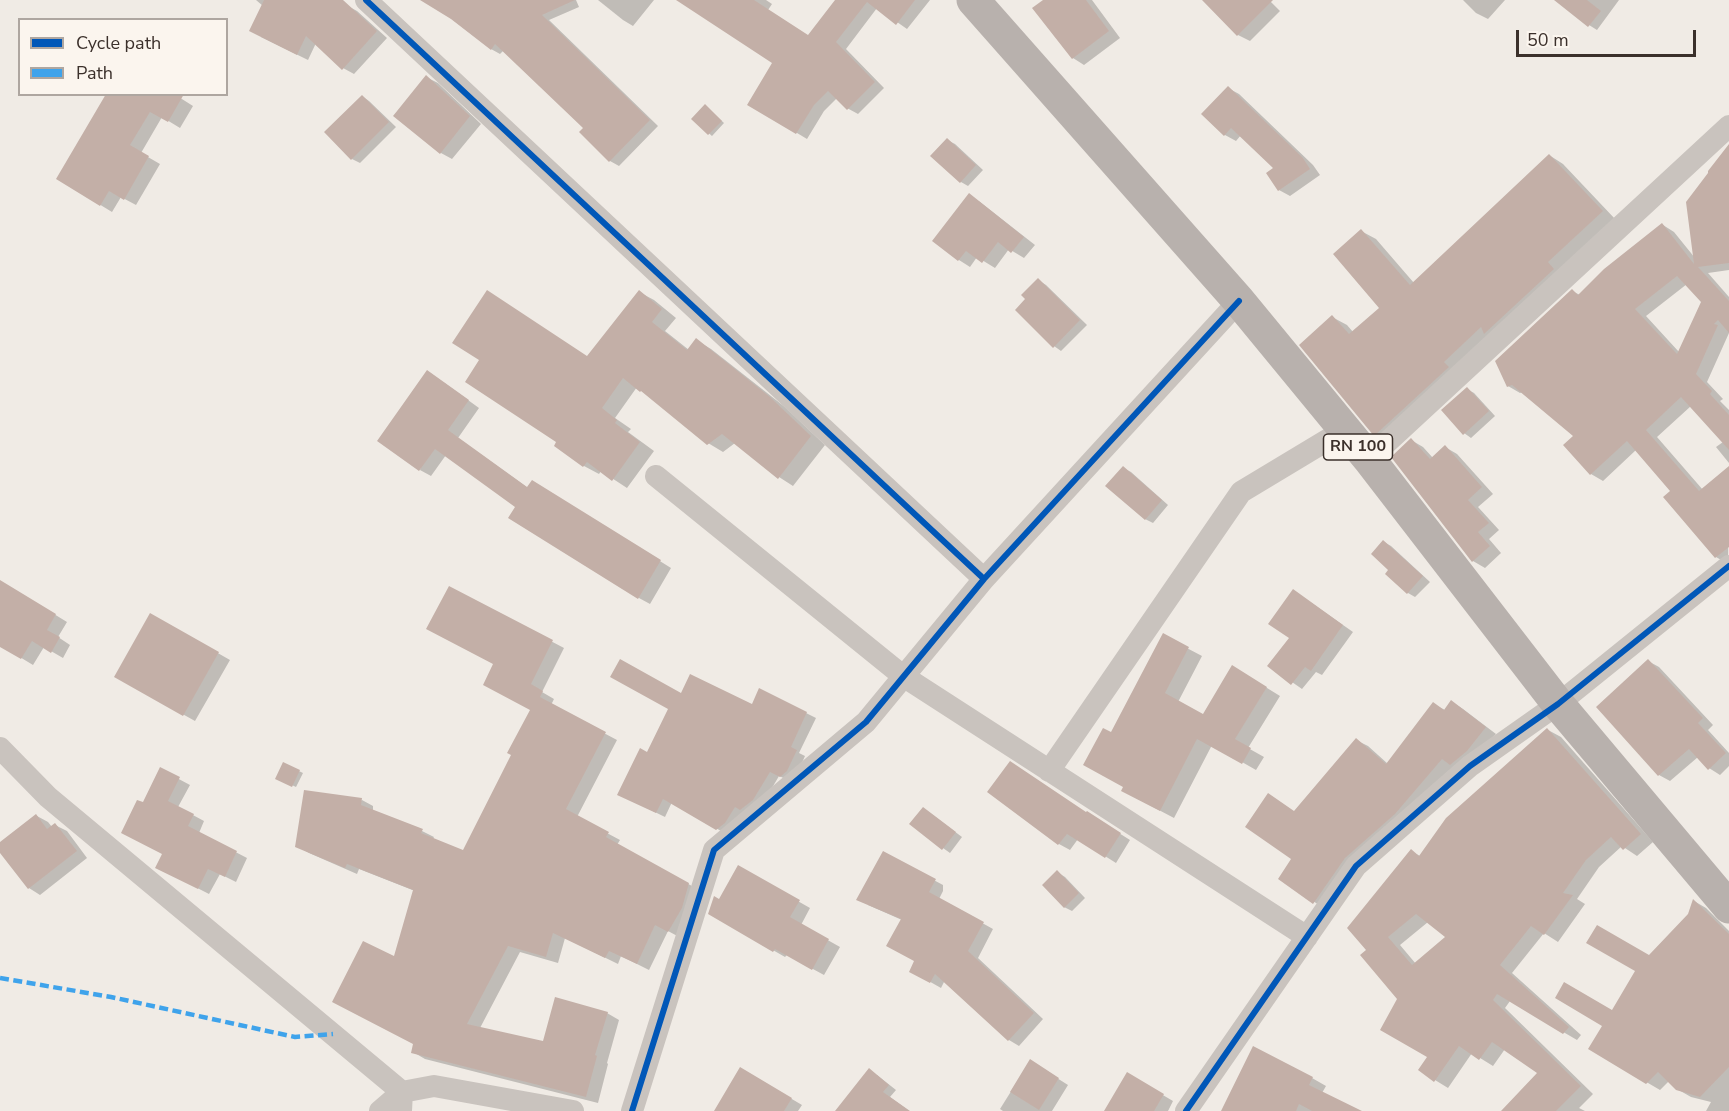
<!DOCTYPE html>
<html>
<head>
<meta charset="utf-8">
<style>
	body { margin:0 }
	#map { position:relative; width:1729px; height:1111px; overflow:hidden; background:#f0ebe5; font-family:"Nunito Sans",sans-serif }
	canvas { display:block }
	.legend { position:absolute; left:18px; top:18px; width:210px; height:78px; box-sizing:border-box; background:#fbf5ee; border:2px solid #aea6a0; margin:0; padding:8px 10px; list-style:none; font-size:18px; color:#3b302b }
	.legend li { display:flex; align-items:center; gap:12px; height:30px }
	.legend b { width:30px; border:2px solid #aea6a0 }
	.scale { position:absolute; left:1516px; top:30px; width:180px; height:27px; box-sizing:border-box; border:3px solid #3b302b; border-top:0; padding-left:8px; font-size:18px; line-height:21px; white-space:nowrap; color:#3b302b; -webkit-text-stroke:4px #fbf5ee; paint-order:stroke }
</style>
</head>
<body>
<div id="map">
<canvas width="1729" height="1111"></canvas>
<ul class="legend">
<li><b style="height:8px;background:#0057b8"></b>Cycle path</li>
<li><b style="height:8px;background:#3fa3eb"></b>Path</li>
</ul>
<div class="scale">50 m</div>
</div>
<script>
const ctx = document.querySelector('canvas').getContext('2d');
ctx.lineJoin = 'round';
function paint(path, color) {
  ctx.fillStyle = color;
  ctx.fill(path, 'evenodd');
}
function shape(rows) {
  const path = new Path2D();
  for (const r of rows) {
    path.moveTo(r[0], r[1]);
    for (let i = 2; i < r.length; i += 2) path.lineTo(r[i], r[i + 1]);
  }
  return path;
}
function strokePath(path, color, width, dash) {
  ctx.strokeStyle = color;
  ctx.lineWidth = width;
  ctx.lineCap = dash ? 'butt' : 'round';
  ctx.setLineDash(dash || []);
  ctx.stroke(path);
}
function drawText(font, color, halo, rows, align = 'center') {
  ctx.font = font + ' "Nunito Sans",sans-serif';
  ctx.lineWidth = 4.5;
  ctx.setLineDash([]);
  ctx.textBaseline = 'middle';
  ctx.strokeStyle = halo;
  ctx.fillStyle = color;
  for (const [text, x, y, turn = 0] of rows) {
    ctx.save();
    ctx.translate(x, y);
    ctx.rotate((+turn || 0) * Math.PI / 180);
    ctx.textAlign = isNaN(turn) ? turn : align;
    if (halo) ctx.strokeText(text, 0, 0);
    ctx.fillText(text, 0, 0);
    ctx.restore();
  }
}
const shadow = shape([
	[256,0,323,0,346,5,357,11,387,38,354,74,343,68,316,43,308,60,261,37,263,6],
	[427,0,576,0,579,7,549,20,658,126,619,166,610,161,585,128,504,50,500,54,491,49],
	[598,0,654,0,633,26,623,20],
	[679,0,766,0,772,4,768,10,808,36,837,0,930,0,907,29,877,8,846,49,884,88,858,114,847,108,837,98,824,111,807,139,749,104,774,62],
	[1045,0,1092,0,1120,38,1084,65,1073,58],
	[1204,0,1269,0,1280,11,1250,41,1238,35],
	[1463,0,1505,0,1488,19,1476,13],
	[1567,0,1619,0,1597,30,1589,25],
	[426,77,438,83,481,124,452,159,441,153],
	[1228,88,1239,94,1313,165,1320,175,1290,196,1279,190,1275,168,1241,135,1236,141,1225,135,1204,114],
	[174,94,193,106,180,128,162,117,141,153,160,164,136,205,121,197,112,212,58,179],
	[362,96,369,101,396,127,360,163,352,159],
	[708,108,724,123,712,136,693,119],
	[947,140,955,144,983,170,968,186,961,182],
	[1729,146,1729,270,1708,273,1729,297,1729,333,1707,382,1723,399,1720,401,1729,410,1729,463,1716,447,1723,442,1691,406,1657,437,1703,490,1729,468,1728,564,1716,557,1666,497,1672,491,1636,450,1603,481,1591,474,1575,436,1523,392,1520,393,1508,386,1572,291,1580,295,1663,225,1674,232,1695,258],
	[1687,284,1702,301,1679,352,1646,316],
	[1549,155,1563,164,1616,220,1390,443,1375,435,1332,317,1347,325,1353,332,1381,308,1361,231,1376,239,1414,283],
	[969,195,980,202,1035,245,1024,258,1009,249,995,268,977,257,970,267,959,260,934,240],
	[1038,280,1046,285,1087,325,1061,351,1054,346,1027,299],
	[639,292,654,300,676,318,665,331,689,350,696,340,711,349,785,407,825,445,793,486,779,477,735,443,723,452,708,443,637,387,615,418,631,429,628,432,654,451,627,488,601,471,599,474,584,466,556,445,588,357],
	[443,382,479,408,458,438,528,488,543,488,671,568,650,604,639,598,517,506,446,455,431,476,420,470],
	[1467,389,1474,393,1495,416,1471,438,1464,433],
	[1411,440,1423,447,1433,458,1445,447,1457,454,1493,494,1478,507,1499,530,1489,539,1501,553,1485,568,1473,561],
	[1123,468,1131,472,1168,505,1153,523,1145,519],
	[1384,542,1391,546,1430,582,1415,597,1408,593,1387,574,1390,570],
	[0,581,67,622,58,637,70,645,63,658,44,647,33,665,0,645],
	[450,588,564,648,542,692,554,699,551,705,617,740,577,817,620,840,617,845,701,891,681,938,668,931,649,970,621,956,618,964,565,938,558,963,520,952,480,1028,544,1043,607,1013,619,1020,607,1063,608,1064,598,1103,425,1059,413,1052,415,1044,395,959,415,891,359,869,357,874,309,853,297,846,362,800,373,806,373,811,422,831,434,837,433,839,463,852,513,755,532,710,495,664],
	[1303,597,1353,632,1322,675,1316,672,1302,689,1269,666,1291,638],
	[151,615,230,660,195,721,116,677],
	[1164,636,1202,656,1178,702,1204,716,1246,675,1280,696,1248,748,1264,757,1256,770,1212,745,1174,818,1136,798,1125,787,1112,734],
	[1648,661,1659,667,1713,725,1708,730,1729,753,1729,766,1720,775,1709,768,1698,757,1670,781,1659,775,1598,708],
	[760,690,816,718,799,753,805,756,796,776,790,781,779,776,762,805,726,834,672,802,665,817,628,799,648,754,681,695,753,706],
	[1452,702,1463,709,1496,734,1325,909,1280,879,1294,859,1295,812,1356,740,1368,746,1388,764,1433,704,1445,710],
	[1548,730,1561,737,1653,842,1637,856,1622,846,1599,867,1577,899,1585,904,1558,942,1544,933,1512,973,1581,1035,1577,1040,1510,1001,1505,1008,1593,1094,1579,1108,1585,1111,1503,1111,1540,1073,1505,1049,1493,1066,1472,1053,1448,1088,1435,1080,1429,1056,1399,999,1368,950,1411,851,1420,856],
	[1428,922,1448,937,1416,964,1400,945],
	[284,764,303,773,296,787,277,778],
	[160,769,190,785,178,807,204,821,199,833,247,858,236,882,220,874,209,894,168,873,164,854,143,804],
	[989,792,1087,813,1130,840,1116,863,1078,839,1070,850,1059,844],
	[930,813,962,837,950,853,943,848],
	[37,816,48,822,52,827,55,825,67,831,87,858,40,895,29,888,0,850,0,844],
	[883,853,943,885,943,891,939,899,993,929,978,958,1043,1019,1019,1046,1009,1040,945,980,941,988,911,971,916,961,902,920,868,905],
	[738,867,810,908,801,925,840,947,824,975,787,955,785,957,710,914,719,901],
	[1057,872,1065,877,1085,898,1072,911,1064,907],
	[1694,901,1706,908,1729,931,1729,1111,1706,1111,1711,1102,1691,1097,1677,1089,1669,1081,1660,1090,1590,1049,1612,1012,1649,957,1689,915],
	[1030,1061,1068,1085,1052,1111,1003,1111,1000,1109],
	[741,1069,802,1105,798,1111,716,1111],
	[1127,1074,1173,1101,1168,1111,1106,1111],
	[877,1075,896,1090,890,1097,909,1111,837,1111],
	[1312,1078,1326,1086,1322,1093,1359,1111,1222,1111]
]);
const building = shape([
	[264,0,343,0,377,31,342,70,306,36,297,55,249,31],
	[420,0,575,0,542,15,650,120,609,162,579,132,583,128,495,44,491,50,451,19],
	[676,0,754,0,808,35,835,0,915,0,896,25,867,2,836,42,875,82,847,110,828,91,814,105,796,134,747,105,772,63],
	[1043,0,1086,0,1109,31,1072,59,1032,8],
	[1202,0,1273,0,1237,36],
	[1554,0,1587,0,1601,11,1588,27],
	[426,75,470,116,440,154,393,116],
	[1228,86,1303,158,1310,169,1278,191,1266,173,1273,168,1231,128,1224,136,1201,114],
	[106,94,184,94,168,122,150,112,130,145,149,156,124,200,109,191,100,206,56,179],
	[362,95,389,122,351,160,324,132],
	[705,104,722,121,708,135,691,119],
	[947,138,976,165,960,183,930,156],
	[1729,144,1729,263,1698,267,1729,301,1729,333,1718,320,1714,324,1718,325,1696,374,1712,391,1710,394,1729,415,1729,450,1681,397,1646,430,1699,491,1729,466,1729,547,1715,558,1663,497,1670,491,1627,441,1590,475,1563,445,1573,436,1512,385,1507,387,1495,361,1572,289,1578,295,1604,269,1662,223,1694,264,1686,202,1708,173,1708,171],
	[1677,276,1701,302,1677,354,1635,309],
	[1549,154,1603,211,1548,262,1554,269,1484,334,1481,327,1444,362,1449,367,1374,436,1299,345,1332,315,1349,334,1379,308,1333,254,1361,229,1410,285],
	[969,193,1024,237,1011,253,998,242,982,263,966,251,958,261,932,241],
	[1038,278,1080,320,1053,348,1015,310,1025,299,1021,295],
	[487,290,587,356,639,290,662,309,652,322,687,350,696,338,770,397,811,436,778,479,722,434,707,445,641,391,640,392,623,378,602,408,617,420,615,423,640,442,612,481,587,462,583,467,554,446,556,442,465,382,479,360,452,343],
	[427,370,469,400,448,430,527,487,532,480,661,560,638,599,508,518,515,507,435,449,419,471,377,441],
	[1467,387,1489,411,1463,435,1441,410],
	[1411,438,1430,459,1445,445,1482,487,1468,500,1489,523,1478,532,1490,546,1472,562,1391,457],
	[1123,466,1162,500,1145,520,1105,486],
	[1383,540,1423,576,1407,594,1385,574,1388,570,1371,554],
	[0,580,56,614,47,630,60,637,51,653,32,641,21,659,0,647],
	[449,586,553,640,531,684,543,691,540,697,606,732,566,809,609,832,606,837,689,883,682,908,668,932,655,925,637,964,609,951,605,958,553,933,546,957,508,946,467,1024,543,1041,555,997,608,1012,595,1055,597,1056,586,1097,411,1053,413,1044,332,1002,363,941,394,956,413,890,347,864,345,868,295,847,304,790,362,798,361,805,423,829,421,833,463,850,511,755,507,753,530,710,483,685,493,664,426,629],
	[1293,589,1343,625,1311,671,1305,667,1291,685,1267,666,1289,638,1268,624],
	[150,613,219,652,183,716,114,677],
	[1163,633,1189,647,1165,693,1203,714,1232,665,1267,687,1235,739,1251,748,1242,764,1197,739,1160,811,1121,791,1123,787,1083,765,1103,728,1111,732],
	[620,659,681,693,690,674,752,704,759,688,807,712,791,747,797,750,787,771,780,777,770,772,753,800,740,810,735,807,725,823,716,830,663,799,656,813,617,795,640,748,647,752,668,709,610,677],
	[1648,659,1703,718,1698,723,1726,753,1708,770,1689,749,1658,776,1596,707],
	[1451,700,1486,727,1467,751,1450,765,1442,759,1395,814,1345,858,1313,904,1278,879,1291,859,1245,827,1268,793,1294,811,1356,738,1386,764,1433,702,1444,710],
	[1547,728,1641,834,1623,850,1611,837,1586,860,1563,893,1573,895,1544,935,1531,926,1500,965,1569,1027,1563,1034,1497,994,1493,1000,1581,1086,1556,1111,1501,1111,1537,1073,1492,1042,1479,1060,1459,1046,1434,1082,1418,1070,1427,1057,1380,1030,1397,999,1360,955,1366,950,1347,928,1411,849,1419,856,1446,818],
	[1416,914,1445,937,1412,965,1388,937],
	[1010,761,1086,812,1087,811,1121,833,1105,858,1067,834,1058,845,987,792],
	[283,762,300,770,292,787,275,779],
	[160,767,180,777,168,801,194,814,188,826,237,851,225,877,208,869,198,889,155,868,162,854,121,833,137,800,143,802],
	[923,807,956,832,942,850,909,824],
	[36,814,47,829,55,823,77,851,28,889,0,853,0,842],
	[883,851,936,879,929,892,984,922,968,951,1034,1013,1008,1041,935,974,930,983,909,972,914,961,886,946,901,919,856,900],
	[738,865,800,900,790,917,829,939,812,970,775,949,773,952,708,914,714,896,719,899],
	[1057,870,1079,893,1064,908,1042,885],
	[1693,899,1729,934,1729,1067,1700,1097,1676,1090,1658,1072,1646,1084,1588,1049,1602,1026,1555,998,1564,982,1612,1010,1635,971,1586,943,1597,925,1649,955,1688,914],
	[1253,1046,1313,1077,1309,1085,1362,1111,1312,1111,1299,1104,1296,1111,1221,1111],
	[1030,1059,1059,1078,1039,1110,1010,1092],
	[740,1067,792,1098,784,1111,714,1111],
	[869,1068,889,1085,883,1092,910,1111,835,1111],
	[1127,1072,1164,1094,1154,1111,1104,1111]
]);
const minor = shape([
	[366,0,984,579],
	[1369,459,1729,126],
	[656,476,903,676,1307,937],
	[0,748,48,797,402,1092,401,1111],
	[1049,771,1241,492,1344,430],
	[380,1111,402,1092,434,1086,573,1111],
	[632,1111,714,850,866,722,984,579,1239,301],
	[1186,1111,1356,866,1470,766,1558,704,1729,566]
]);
const primary = shape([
	[973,0,1239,301,1369,459,1558,704,1729,907]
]);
const quiet = shape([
	[0,978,111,997,295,1037,333,1034]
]);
const cycleway = shape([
	[366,0,984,579],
	[632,1111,714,850,866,722,984,579,1239,301],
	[1186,1111,1356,866,1470,766,1558,704,1729,566]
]);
const shields = [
	[1358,447,69]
];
const shieldNames = [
	["RN 100",1358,447]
];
paint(shadow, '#0003');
paint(building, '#c3afa7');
strokePath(minor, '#c9c3be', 22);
strokePath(primary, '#b8b1ad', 33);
strokePath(quiet, '#3fa3eb', 4.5, [9, 4.5]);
strokePath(cycleway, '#0057b8', 6);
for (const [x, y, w] of shields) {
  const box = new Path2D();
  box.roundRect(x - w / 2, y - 13, w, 26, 4.5);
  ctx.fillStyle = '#fbf5ee';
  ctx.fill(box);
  strokePath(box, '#3b302b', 1.5);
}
drawText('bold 16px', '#3b302b', null, shieldNames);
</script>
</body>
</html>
